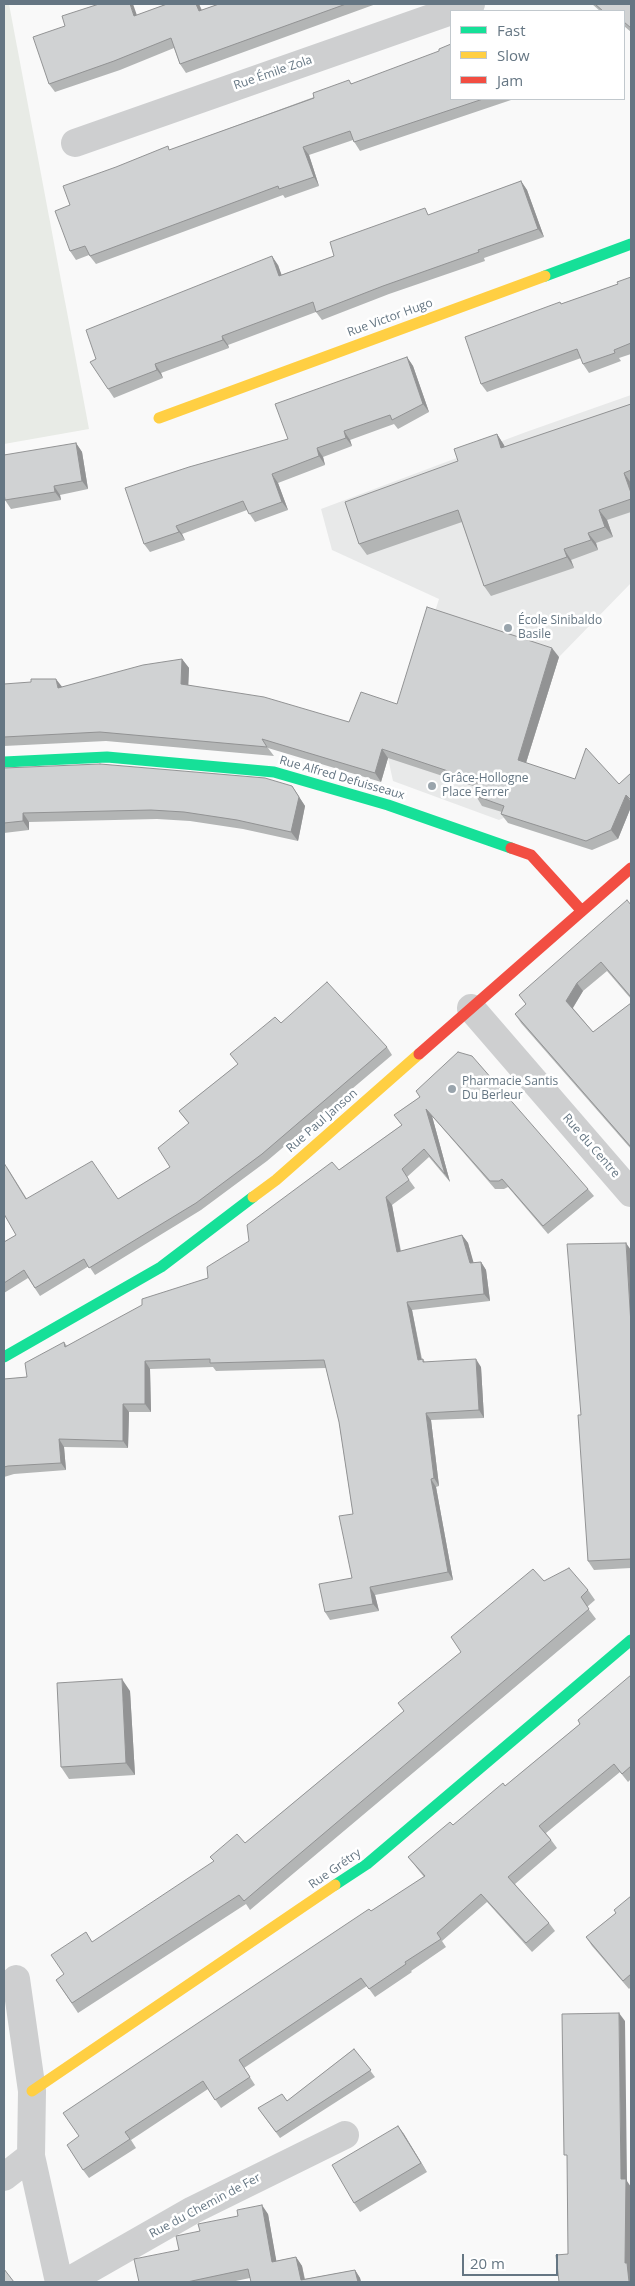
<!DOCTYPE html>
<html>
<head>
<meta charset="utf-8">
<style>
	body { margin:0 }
	#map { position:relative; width:635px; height:2286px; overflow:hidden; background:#f9f9f9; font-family:"Open Sans",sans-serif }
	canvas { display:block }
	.frame { position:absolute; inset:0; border:5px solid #657683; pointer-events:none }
	.legend { position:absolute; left:450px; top:10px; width:175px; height:90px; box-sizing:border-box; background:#fff; border:1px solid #c1c8cd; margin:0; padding:6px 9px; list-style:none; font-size:15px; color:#657683 }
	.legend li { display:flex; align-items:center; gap:10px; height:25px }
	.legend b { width:25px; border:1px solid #c1c8cd }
	.scale { position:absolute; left:462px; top:2254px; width:96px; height:22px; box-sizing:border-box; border:2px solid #657683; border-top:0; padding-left:6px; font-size:15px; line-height:18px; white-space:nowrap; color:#657683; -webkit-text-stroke:4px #fff; paint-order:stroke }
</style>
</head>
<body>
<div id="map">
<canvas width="635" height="2286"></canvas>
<div class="frame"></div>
<ul class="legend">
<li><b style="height:6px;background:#16e098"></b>Fast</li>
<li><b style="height:6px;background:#ffcf43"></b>Slow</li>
<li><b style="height:6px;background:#f24e42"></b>Jam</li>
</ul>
<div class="scale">20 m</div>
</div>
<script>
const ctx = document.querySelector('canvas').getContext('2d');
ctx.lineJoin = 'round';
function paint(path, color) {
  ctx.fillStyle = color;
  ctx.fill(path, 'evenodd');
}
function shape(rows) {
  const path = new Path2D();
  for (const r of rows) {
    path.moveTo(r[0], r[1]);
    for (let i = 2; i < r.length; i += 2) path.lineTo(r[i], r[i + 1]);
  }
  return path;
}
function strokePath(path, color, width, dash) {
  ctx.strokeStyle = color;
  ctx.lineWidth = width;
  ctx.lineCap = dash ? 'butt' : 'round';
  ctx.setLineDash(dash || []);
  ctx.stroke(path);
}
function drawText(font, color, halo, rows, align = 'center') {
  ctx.font = font + ' "Open Sans",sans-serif';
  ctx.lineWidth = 5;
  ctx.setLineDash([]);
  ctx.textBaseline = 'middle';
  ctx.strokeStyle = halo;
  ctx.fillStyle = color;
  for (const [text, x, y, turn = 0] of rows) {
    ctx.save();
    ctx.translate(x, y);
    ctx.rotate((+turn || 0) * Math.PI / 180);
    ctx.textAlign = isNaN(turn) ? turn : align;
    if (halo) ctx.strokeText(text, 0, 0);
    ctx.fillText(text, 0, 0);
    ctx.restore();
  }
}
const built = shape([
	[631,395,631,583,559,657,510,815,499,820,393,781,388,758,439,599,332,550,321,509,526,432]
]);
const green = shape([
	[4,4,9,4,89,429,4,444]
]);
const street = shape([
	[75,143,471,4],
	[471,1008,631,1193],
	[16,1979,32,2091,31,2156,59,2282],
	[4,2177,31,2156],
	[67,2282,193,2210,345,2135]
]);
const fast = shape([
	[545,276,631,244],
	[4,762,107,757,274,772,388,805,511,848],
	[4,1357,161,1267,253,1197],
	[335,1885,367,1864,631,1640]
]);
const slow = shape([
	[159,418,545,276],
	[253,1197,276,1180,419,1054],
	[32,2091,335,1885]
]);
const jam = shape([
	[511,848,531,855,581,910],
	[419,1054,631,868]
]);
const wall = shape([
	[167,4,199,4,202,10,219,4,376,4,186,73,180,64,174,48,120,70,55,92,49,84,65,26,137,15],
	[592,4,631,4,631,32,624,26,624,11,600,11],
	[352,83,451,99,514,99,360,151,353,140,309,155,319,186,285,198,283,195,96,264,89,255,76,260,70,251,70,205,170,150],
	[521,181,527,190,544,237,484,258,485,261,389,294,322,320,316,312,228,345,229,348,161,373,163,378,114,398,108,389,278,265,281,275,334,256,430,215],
	[631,277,631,354,619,358,621,361,589,373,583,364,581,358,487,392,481,384,561,304,618,284],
	[407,357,413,366,429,412,398,429,394,424,350,440,352,446,323,457,325,465,278,483,288,510,255,522,247,510,182,534,185,540,150,552,144,544,288,439],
	[631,404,631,512,607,520,613,537,596,543,598,550,571,560,574,568,491,596,484,586,462,522,367,555,359,544,458,461,497,434,505,447],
	[76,443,82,452,88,489,60,495,61,500,11,509,5,500],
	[559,657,526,763,575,779,619,784,631,773,631,807,618,839,592,850,508,823,501,814,502,812,482,806,476,796,479,788,388,758,381,782,268,748,274,756,106,741,4,746,4,684,62,687,182,659,189,668,188,685,349,722,397,704],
	[4,768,292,786,305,806,298,841,243,829,190,821,157,819,29,822,29,830,4,833],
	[631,905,631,999,607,971,583,991,573,1008,593,1032,631,1003,631,1149,521,1023,515,1014,526,1004,519,995],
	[281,1023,387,1047,392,1055,267,1161,201,1210,95,1275,89,1266,40,1296,28,1278,4,1293,4,1242,16,1235,7,1167,27,1199,118,1199,170,1167,189,1124,179,1111,238,1064],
	[420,1097,588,1189,594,1196,548,1234,508,1187,504,1189,495,1189,432,1116,450,1182,429,1157,407,1177,415,1188,392,1205,401,1251,462,1235,468,1243,473,1263,481,1262,486,1270,490,1301,412,1310,422,1359,423,1359,425,1362,481,1367,484,1418,431,1420,439,1486,436,1487,453,1580,375,1595,379,1611,330,1620,325,1612,352,1578,353,1514,339,1422,326,1368,216,1371,213,1367,150,1369,151,1412,129,1412,128,1448,64,1447,66,1470,14,1474,4,1477,4,1379,27,1377,64,1342,67,1346,208,1278,249,1241,339,1170,402,1125,394,1115],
	[631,1250,631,1568,594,1570,588,1561,581,1415],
	[544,1581,588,1590,595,1600,587,1607,596,1619,250,1910,246,1904,78,2013,56,1980,245,1843,404,1711,461,1652],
	[631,1675,631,1779,628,1782,620,1772,546,1833,557,1848,515,1884,549,1923,555,1931,532,1952,487,1902,442,1941,446,1947,411,1971,412,1972,375,1997,367,1986,244,2068,255,2085,221,2108,208,2089,131,2140,136,2148,89,2178,83,2170,79,2136,371,1911,424,1877,408,1857,453,1825,505,1786,580,1724],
	[130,1691,135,1775,69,1779,61,1767],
	[631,1896,631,1987,629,1989,592,1946,586,1937,616,1913],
	[354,2049,375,2077,280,2138,258,2108,287,2101],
	[398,2126,427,2172,360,2212,354,2203],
	[268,2214,276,2261,296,2257,302,2266,305,2279,355,2270,360,2278,361,2282,250,2278,231,2282,139,2282,179,2250,200,2231]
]);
const shadedWall = shape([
	[130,4,133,4,140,24,134,16],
	[196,4,199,4,205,20,199,11],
	[303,147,309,155,319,186,314,177],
	[521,181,527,190,544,237,538,229],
	[272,256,278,265,285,284,279,276],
	[222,336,228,345,229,348,223,340],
	[407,357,413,366,429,412,423,404],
	[155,364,161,373,163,378,157,370],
	[344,431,350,440,352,446,346,438],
	[497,434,504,445,509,459,501,448],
	[76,443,82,452,88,489,82,481],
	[317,448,323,457,325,465,319,456],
	[624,473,631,483,631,493],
	[272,474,278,483,288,510,282,502],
	[54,486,60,495,61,500,55,492],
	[599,510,607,520,613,537,605,527],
	[176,526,182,534,185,540,179,532],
	[588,533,596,543,598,550,591,540],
	[564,549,571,560,574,568,567,557],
	[552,648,559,657,524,769,518,760],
	[182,659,189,668,188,693,181,684],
	[56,679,63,688,58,688],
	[382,749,388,758,381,782,375,773],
	[292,786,305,806,298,841,291,832],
	[626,795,631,802,631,807,618,839,611,830],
	[23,813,29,822,29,830,23,821],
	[577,983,583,991,572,1009,566,1001],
	[426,1109,432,1116,450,1182,445,1174],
	[386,1197,392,1205,402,1260,397,1252],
	[462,1235,468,1243,476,1271,470,1263],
	[626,1243,631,1250,631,1325],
	[481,1262,486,1270,490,1301,484,1294],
	[407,1302,412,1310,423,1368,418,1360],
	[476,1359,481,1367,484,1418,479,1410],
	[145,1361,150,1369,151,1412,145,1404],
	[123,1404,129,1412,128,1448,123,1441],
	[426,1413,431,1420,439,1486,434,1478],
	[59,1439,64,1447,66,1470,61,1463],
	[431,1479,436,1487,453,1580,448,1572],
	[370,1587,375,1595,379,1611,373,1604],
	[122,1679,130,1691,135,1775,126,1763],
	[619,2013,625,2021,627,2181,631,2187,631,2282,629,2282,625,2263,621,2179],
	[398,2126,404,2134,427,2172,421,2163],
	[262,2205,268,2214,278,2270,272,2262],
	[296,2257,302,2266,305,2282,301,2280],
	[355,2270,360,2278,361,2282,358,2282]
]);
const building = shape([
	[99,4,130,4,134,16,167,4,196,4,199,11,219,4,346,4,180,64,171,38,114,61,49,84,33,37,65,26,62,16,99,4],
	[595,4,631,4,631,28,624,22,624,11,603,11,595,4],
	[451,44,451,99,483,99,354,142,350,131,303,147,314,177,279,189,278,186,90,256,85,246,70,251,55,211,70,205,63,186,116,167,168,146,169,150,314,98,313,93,349,80,351,84,439,51,439,49,451,44],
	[521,181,538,229,478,250,479,252,383,286,316,312,313,302,222,336,223,340,155,364,157,370,108,389,90,362,96,359,86,330,272,256,279,276,334,256,330,242,425,208,428,215,521,181],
	[631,277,631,343,614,350,615,353,583,364,577,349,481,384,465,337,560,302,561,304,618,284,617,282,631,277],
	[407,357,423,404,392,420,390,415,344,431,346,438,317,448,319,456,272,474,282,502,249,514,243,501,176,526,179,532,144,544,125,488,189,467,288,439,275,404,407,357],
	[631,404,631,470,624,473,631,493,631,499,599,510,605,527,588,533,591,540,564,549,567,557,484,586,458,510,359,544,345,502,458,461,454,449,497,434,501,448,631,404],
	[76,443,82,481,54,486,55,492,5,500,4,493,4,455,76,443],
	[427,607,552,648,518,760,575,779,586,748,619,784,631,773,631,800,626,795,611,830,586,841,501,814,504,806,476,796,481,782,382,749,375,773,262,739,267,747,100,732,4,737,4,684,31,682,31,679,56,679,58,688,143,665,182,659,181,684,264,697,349,722,361,692,397,704,427,607],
	[100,764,265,778,292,786,299,797,291,832,237,820,184,812,151,810,23,813,23,821,4,823,4,768,100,764],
	[627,900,631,905,631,997,601,962,577,983,566,1001,593,1032,631,1003,631,1147,515,1014,526,1004,519,995,627,900],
	[327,982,387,1047,262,1154,196,1203,89,1268,84,1259,35,1288,24,1270,4,1283,4,1242,16,1235,4,1214,4,1163,26,1199,92,1161,118,1199,170,1167,158,1148,189,1123,179,1111,238,1064,230,1054,275,1017,281,1023,327,982],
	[458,1052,472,1056,588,1189,543,1226,502,1179,499,1181,490,1181,426,1109,445,1174,424,1149,402,1169,409,1180,386,1197,397,1252,462,1235,470,1263,481,1262,484,1294,407,1302,418,1360,423,1359,423,1362,476,1359,479,1410,426,1413,434,1478,431,1479,448,1572,370,1587,373,1604,325,1612,319,1584,352,1578,339,1516,353,1514,339,1422,324,1360,210,1363,210,1359,145,1361,145,1404,123,1404,123,1441,59,1439,61,1463,8,1466,4,1467,4,1379,27,1377,25,1363,64,1342,65,1347,107,1324,142,1305,142,1299,208,1278,207,1267,249,1241,247,1225,332,1162,339,1170,402,1125,394,1115,420,1097,416,1091,458,1052],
	[626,1243,631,1325,631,1559,588,1561,578,1415,581,1415,567,1244,626,1243],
	[569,1568,588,1590,581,1597,589,1609,244,1901,239,1895,72,2003,56,1980,64,1974,51,1955,86,1932,92,1942,214,1861,210,1857,237,1834,245,1843,404,1711,398,1703,461,1652,451,1637,533,1569,544,1581,569,1568],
	[631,1675,631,1766,622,1774,614,1764,539,1826,551,1840,508,1877,549,1923,526,1943,481,1894,437,1933,441,1939,405,1962,406,1964,369,1989,361,1978,239,2060,250,2077,215,2100,203,2081,125,2132,130,2139,83,2170,67,2145,79,2136,63,2113,369,1909,371,1911,425,1876,408,1857,450,1822,453,1825,503,1783,505,1786,580,1724,578,1720,631,1675],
	[122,1679,126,1763,61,1767,57,1683,122,1679],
	[631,1896,631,1974,623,1981,586,1937,616,1913,614,1910,631,1896],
	[619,2013,621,2179,626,2179,625,2263,627,2263,629,2282,559,2282,556,2255,568,2254,567,2155,564,2155,562,2014,619,2013],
	[354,2049,371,2070,276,2132,258,2108,282,2094,287,2101,354,2049],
	[398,2126,421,2163,354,2203,332,2165,398,2126],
	[262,2205,272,2262,296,2257,301,2280,355,2270,358,2282,251,2282,248,2269,187,2282,139,2282,134,2259,179,2250,176,2236,200,2231,198,2224,238,2216,237,2210,262,2205],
	[4,2269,14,2282,4,2282,4,2269]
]);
const markers = [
	[508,628,5,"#99a4ac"],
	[432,786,5,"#99a4ac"],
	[452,1089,5,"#99a4ac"]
];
const streetNames = [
	["Rue Émile Zola",273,73,-19],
	["Rue Victor Hugo",390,318,-20],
	["Rue Alfred Defuisseaux",342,778,16],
	["Rue Paul Janson",322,1121,-41],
	["Rue du Centre",591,1146,49],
	["Rue Grétry",335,1869,-35],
	["Rue du Chemin de Fer",205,2206,-28]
];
const poiNames = [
	["École Sinibaldo",518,621],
	["Basile",518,635],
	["Grâce-Hollogne",442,779],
	["Place Ferrer",442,793],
	["Pharmacie Santis",462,1082],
	["Du Berleur",462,1096]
];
paint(built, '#e8e9e9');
paint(green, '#e8ebe6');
strokePath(street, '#cecfd0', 28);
strokePath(fast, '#16e098', 11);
strokePath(slow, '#ffcf43', 11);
strokePath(jam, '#f24e42', 11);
paint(wall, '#b3b5b5');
paint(shadedWall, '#929394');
paint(building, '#d0d2d3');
strokePath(building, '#929394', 1);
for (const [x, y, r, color] of markers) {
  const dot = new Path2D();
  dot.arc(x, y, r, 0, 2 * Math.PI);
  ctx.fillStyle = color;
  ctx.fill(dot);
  strokePath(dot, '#fff', 2);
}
drawText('12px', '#657683', '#fff', streetNames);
drawText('12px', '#657683', '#fff', poiNames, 'left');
</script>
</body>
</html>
